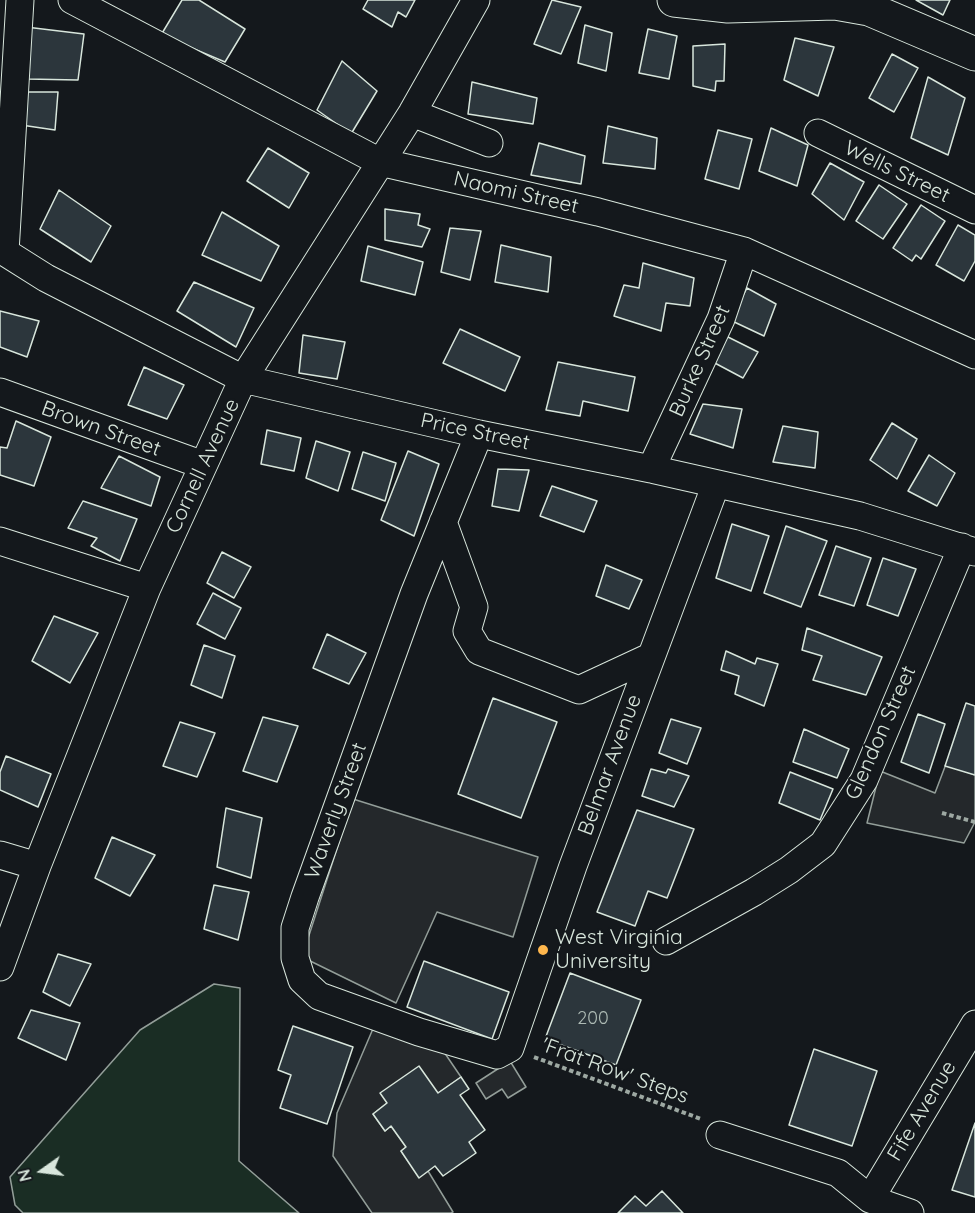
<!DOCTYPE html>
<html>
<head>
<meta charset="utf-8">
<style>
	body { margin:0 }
	#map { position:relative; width:975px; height:1213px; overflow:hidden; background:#14181c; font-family:Quicksand,sans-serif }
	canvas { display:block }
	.north { position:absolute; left:12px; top:1141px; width:60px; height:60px; -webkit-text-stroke:4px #14181c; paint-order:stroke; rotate:256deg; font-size:16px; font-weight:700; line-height:24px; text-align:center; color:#d8e6dc }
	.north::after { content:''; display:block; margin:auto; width:21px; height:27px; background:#d8e6dc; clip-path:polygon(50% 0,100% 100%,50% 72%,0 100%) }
</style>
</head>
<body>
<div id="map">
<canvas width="975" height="1213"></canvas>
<div class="north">N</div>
</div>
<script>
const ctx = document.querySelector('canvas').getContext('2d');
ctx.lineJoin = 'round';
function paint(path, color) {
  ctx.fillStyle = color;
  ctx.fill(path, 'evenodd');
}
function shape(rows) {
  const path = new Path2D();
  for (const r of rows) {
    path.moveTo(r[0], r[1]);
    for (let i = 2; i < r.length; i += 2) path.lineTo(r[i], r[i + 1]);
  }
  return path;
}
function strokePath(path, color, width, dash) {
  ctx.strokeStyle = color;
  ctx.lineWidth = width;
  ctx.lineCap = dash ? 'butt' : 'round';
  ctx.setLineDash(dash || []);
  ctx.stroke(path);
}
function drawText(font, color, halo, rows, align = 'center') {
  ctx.font = font + ' Quicksand,sans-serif';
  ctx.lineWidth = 4.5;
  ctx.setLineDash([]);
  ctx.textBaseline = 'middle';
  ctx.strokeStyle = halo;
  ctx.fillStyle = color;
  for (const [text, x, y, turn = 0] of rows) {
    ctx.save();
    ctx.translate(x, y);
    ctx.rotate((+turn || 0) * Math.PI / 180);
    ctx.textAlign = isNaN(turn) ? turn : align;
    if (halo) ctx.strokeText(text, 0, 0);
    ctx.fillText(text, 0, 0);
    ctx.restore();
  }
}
const green = shape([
	[214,984,240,988,239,1161,299,1213,23,1213,15,1205,10,1177,140,1030,214,984]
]);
const parking = shape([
	[946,764,975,775,975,822,964,843,867,823,880,771,935,793,946,764],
	[353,799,538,857,513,937,437,912,396,1003,302,957,353,799],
	[375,1024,444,1052,461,1077,438,1093,387,1103,373,1114,385,1131,391,1126,406,1147,401,1151,419,1177,428,1171,453,1212,451,1213,372,1213,333,1156,337,1113,375,1024],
	[510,1061,526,1087,508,1098,502,1089,486,1099,476,1083,510,1061]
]);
const building = shape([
	[182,0,199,0,245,29,225,62,161,35,182,0],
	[368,0,415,0,406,17,398,12,392,27,363,9,368,0],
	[552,0,581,7,561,54,534,44,552,0],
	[916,0,950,0,943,15,916,0],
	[585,25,612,33,606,71,578,63,585,25],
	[26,27,84,34,78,80,27,79,26,27],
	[648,29,677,36,669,79,639,73,648,29],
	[795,38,834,47,818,96,784,80,795,38],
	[725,44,724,81,716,81,715,91,693,86,693,46,725,44],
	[892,54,918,68,894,112,869,98,892,54],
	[342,61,377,91,351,134,317,110,342,61],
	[928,77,965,98,948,155,911,138,928,77],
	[472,82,537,98,533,124,468,114,472,82],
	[25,92,58,92,55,130,21,125,25,92],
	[608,126,657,138,655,169,603,163,608,126],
	[771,128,808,145,797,186,759,171,771,128],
	[718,130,752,139,739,189,705,179,718,130],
	[539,143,585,156,581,184,531,175,539,143],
	[268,148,309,173,289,208,247,181,268,148],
	[830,163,864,182,844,220,812,194,830,163],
	[879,185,907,204,883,239,856,221,879,185],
	[59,190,111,226,91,262,40,229,59,190],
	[921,205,945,221,921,259,916,255,912,261,893,248,921,205],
	[385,209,420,214,418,225,430,229,422,247,385,240,385,209],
	[222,212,279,246,261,281,202,255,222,212],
	[958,225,975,235,975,261,964,281,936,265,958,225],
	[450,228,481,231,470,280,441,272,450,228],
	[501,245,551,257,548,292,495,282,501,245],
	[368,246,423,262,415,295,361,281,368,246],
	[643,263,694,278,690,306,666,303,661,331,614,316,624,285,639,288,643,263],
	[194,282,254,308,236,347,177,311,194,282],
	[747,288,776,304,764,336,730,320,747,288],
	[0,311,39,321,27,357,0,347,0,311],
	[460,329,520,357,505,391,443,363,460,329],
	[722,334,758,352,743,378,711,361,722,334],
	[303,335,345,342,337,379,299,373,303,335],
	[558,362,635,377,628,411,583,401,580,416,546,410,558,362],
	[144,367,184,385,167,419,128,405,144,367],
	[703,404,742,409,733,448,690,434,703,404],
	[16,421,51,437,34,486,0,475,0,447,7,448,16,421],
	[892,423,917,439,897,479,870,460,892,423],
	[783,426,818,432,815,468,773,462,783,426],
	[267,430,301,438,294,471,261,464,267,430],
	[316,441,350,452,338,491,306,478,316,441],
	[408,451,439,464,414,536,381,520,408,451],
	[363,452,396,463,385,501,352,489,363,452],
	[929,455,955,473,937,506,908,491,929,455],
	[119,456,160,477,151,506,101,488,119,456],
	[498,469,529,470,519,511,492,506,498,469],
	[552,486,597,501,584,532,540,516,552,486],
	[83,501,137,519,120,561,91,546,97,538,68,528,83,501],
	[732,524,769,536,751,591,716,578,732,524],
	[786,526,827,541,801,607,764,593,786,526],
	[836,546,871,558,854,606,819,595,836,546],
	[222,552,251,567,234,598,207,583,222,552],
	[883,558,916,569,898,616,867,605,883,558],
	[606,565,642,580,629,609,596,596,606,565],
	[213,593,241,608,225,639,197,624,213,593],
	[54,616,98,633,70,683,32,661,54,616],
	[807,628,882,657,866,695,813,680,822,656,802,650,807,628],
	[327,634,366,653,349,684,313,668,327,634],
	[204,645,235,656,222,698,191,685,204,645],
	[726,651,755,664,757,658,778,664,764,706,735,694,739,676,721,670,726,651],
	[493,698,557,722,521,818,458,794,493,698],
	[966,703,975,706,975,775,945,766,966,703],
	[918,714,945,724,929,773,901,762,918,714],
	[263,717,298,726,277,782,243,771,263,717],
	[671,719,701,728,687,764,659,753,671,719],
	[180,722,215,733,197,777,163,766,180,722],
	[804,729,849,749,837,778,793,762,804,729],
	[6,756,51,774,38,807,0,790,0,772,6,756],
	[651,769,666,773,668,769,689,776,674,807,642,796,651,769],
	[790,772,833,789,820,820,779,803,790,772],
	[226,808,262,818,251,878,217,867,226,808],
	[637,810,694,829,667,898,648,891,635,926,597,912,637,810],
	[112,837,155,855,130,896,95,878,112,837],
	[214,885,249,892,238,940,204,929,214,885],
	[58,954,91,964,70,1006,43,992,58,954],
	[424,961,509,992,492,1039,407,1007,424,961],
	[570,973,641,1000,616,1065,545,1039,570,973],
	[31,1010,80,1023,66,1060,18,1038,31,1010],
	[293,1026,353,1047,327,1124,280,1108,291,1075,278,1070,293,1026],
	[814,1049,877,1071,852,1146,789,1125,814,1049],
	[419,1066,438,1093,461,1077,469,1089,460,1095,485,1130,469,1142,476,1153,443,1176,435,1166,419,1178,401,1151,406,1147,391,1126,385,1131,373,1114,387,1103,380,1093,419,1066],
	[975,1123,975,1197,952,1190,975,1123],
	[662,1191,683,1213,618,1213,635,1196,646,1206,662,1191]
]);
const path = shape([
	[942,813,975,822],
	[534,1057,701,1119]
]);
const minor = shape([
	[72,0,380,162,598,212,744,251,975,355],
	[412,113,489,143],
	[818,133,975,210],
	[0,249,46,278,243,379,479,434,651,469,860,516,975,552],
	[5,252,20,0],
	[0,392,203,465],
	[479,434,414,594,305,897,295,928,295,958,302,980,319,996,419,1032,497,1055,510,1048,573,866,716,484],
	[651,469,721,319,744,251],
	[443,522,474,607,467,631,479,651,579,690,650,657],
	[0,541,147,588],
	[0,855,37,866],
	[666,941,754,892,789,870,823,844,864,780,962,547],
	[0,967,37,866,147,588,243,379,412,113,476,0],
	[720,1135,838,1173,870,1199,910,1213],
	[870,1199,975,1024]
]);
const major = shape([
	[674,0,728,6,835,3,869,9,975,54]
]);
const markers = [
	[543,950,6,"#ffb74d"]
];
const numberNames = [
	["200",593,1019]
];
const streetNames = [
	["Wells Street",897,172,26],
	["Naomi Street",516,193,13],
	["Burke Street",700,361,-66],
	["Brown Street",101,429,20],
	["Price Street",475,432,12],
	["Cornell Avenue",203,466,-65],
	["Glendon Street",881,733,-66],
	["Belmar Avenue",610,765,-70],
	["Waverly Street",336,811,-70],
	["'Frat Row' Steps",615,1071,20],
	["Fife Avenue",922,1111,-59]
];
const poiNames = [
	["West Virginia",555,938],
	["University",555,962]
];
paint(green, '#1a2d24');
strokePath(green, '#939e99', 1.5);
paint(parking, '#24282b');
strokePath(parking, '#939e99', 1.5);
paint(building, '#2c363c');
strokePath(building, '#d8e6dc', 1.5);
strokePath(minor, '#d8e6dc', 29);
strokePath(major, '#d8e6dc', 35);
strokePath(path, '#9da8a2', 4, [4.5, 3]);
strokePath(minor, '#14181c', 27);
strokePath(major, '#14181c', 33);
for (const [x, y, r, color] of markers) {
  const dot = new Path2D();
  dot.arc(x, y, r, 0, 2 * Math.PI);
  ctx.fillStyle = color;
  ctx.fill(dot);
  strokePath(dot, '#14181c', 2);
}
drawText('18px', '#adbab4', null, numberNames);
drawText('21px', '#d8e6dc', '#14181c', streetNames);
drawText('21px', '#d8e6dc', '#14181c', poiNames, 'left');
</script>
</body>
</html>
